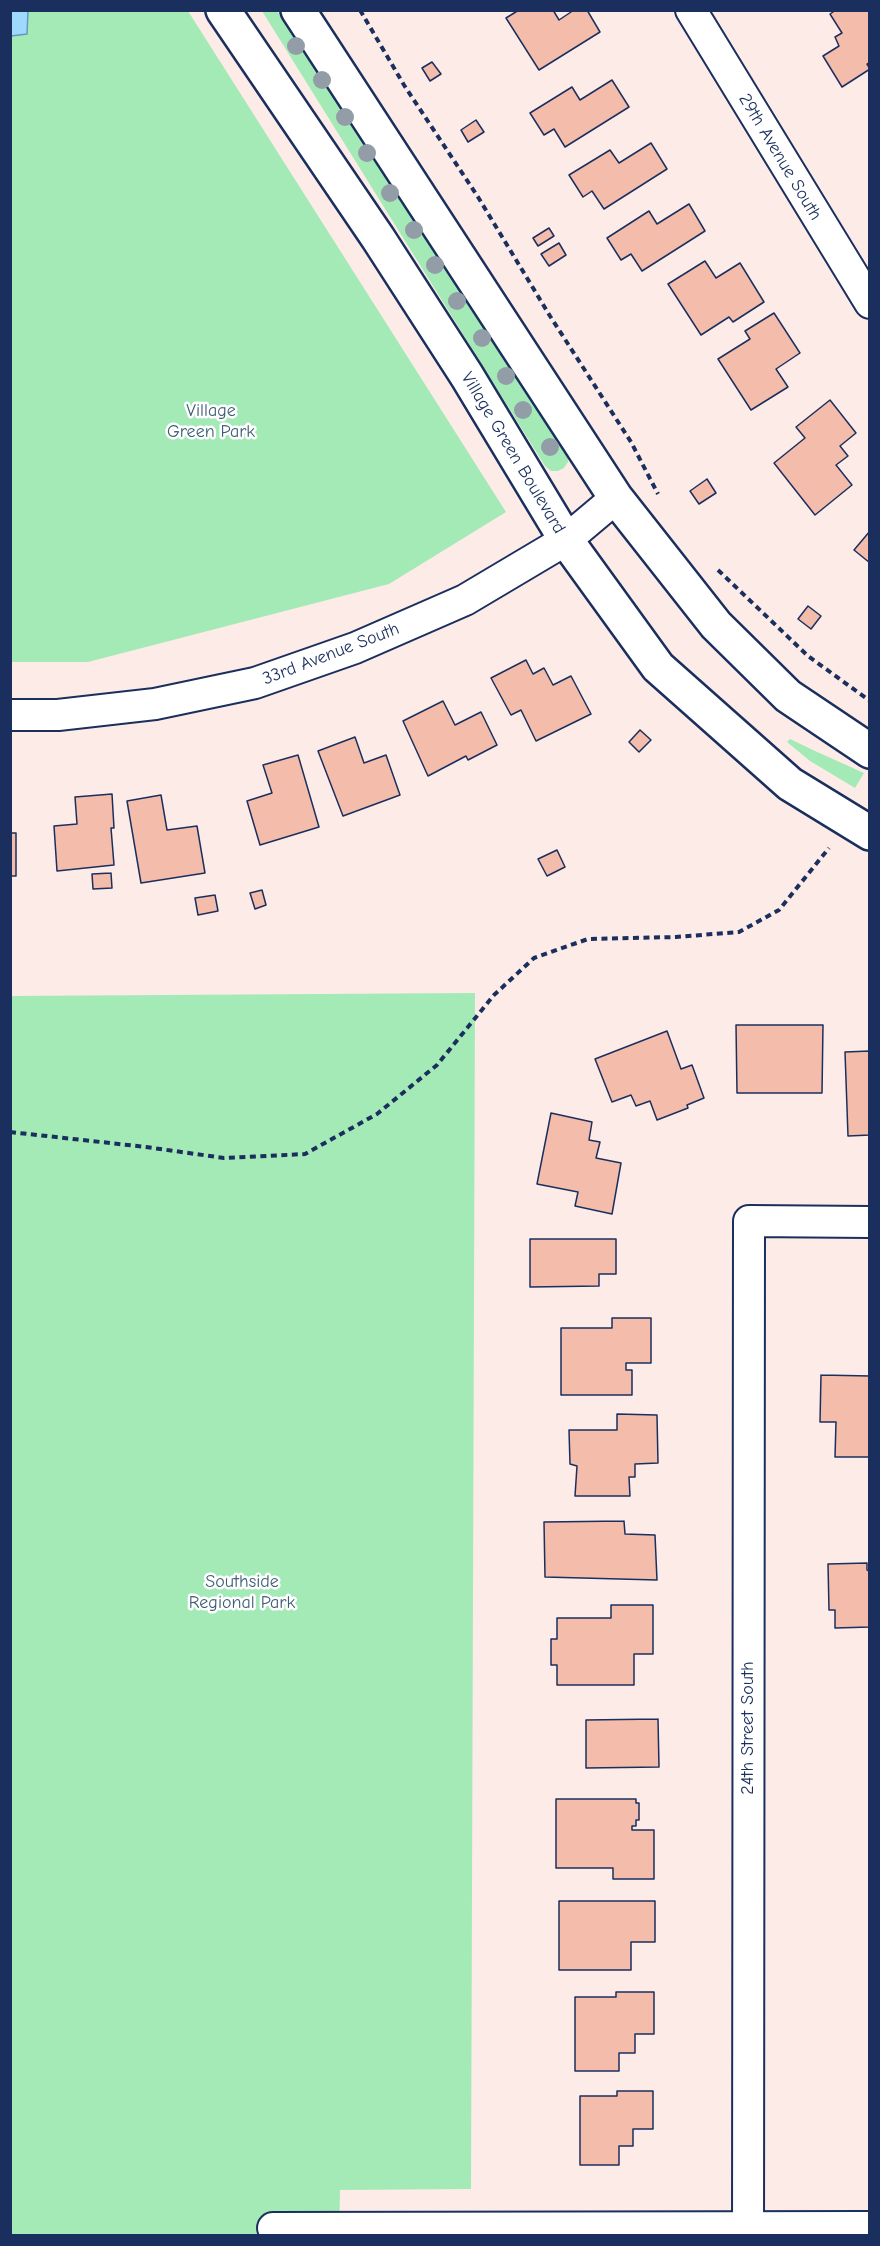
<!DOCTYPE html>
<html>
<head>
<meta charset="utf-8">
<style>
	body { margin:0 }
	#map { position:relative; width:880px; height:2246px; overflow:hidden; background:#fcebe6; font-family:"Comic Neue",sans-serif }
	canvas { display:block }
	.frame { position:absolute; inset:0; border:12px solid #1b2f5e; pointer-events:none }
</style>
</head>
<body>
<div id="map">
<canvas width="880" height="2246"></canvas>
<div class="frame"></div>
</div>
<script>
const ctx = document.querySelector('canvas').getContext('2d');
ctx.lineJoin = 'round';
function paint(path, color) {
  ctx.fillStyle = color;
  ctx.fill(path, 'evenodd');
}
function shape(rows) {
  const path = new Path2D();
  for (const r of rows) {
    path.moveTo(r[0], r[1]);
    for (let i = 2; i < r.length; i += 2) path.lineTo(r[i], r[i + 1]);
  }
  return path;
}
function strokePath(path, color, width, dash) {
  ctx.strokeStyle = color;
  ctx.lineWidth = width;
  ctx.lineCap = dash ? 'butt' : 'round';
  ctx.setLineDash(dash || []);
  ctx.stroke(path);
}
function drawText(font, color, halo, rows, align = 'center') {
  ctx.font = font + ' "Comic Neue",sans-serif';
  ctx.lineWidth = 5;
  ctx.setLineDash([]);
  ctx.textBaseline = 'middle';
  ctx.strokeStyle = halo;
  ctx.fillStyle = color;
  for (const [text, x, y, turn = 0] of rows) {
    ctx.save();
    ctx.translate(x, y);
    ctx.rotate((+turn || 0) * Math.PI / 180);
    ctx.textAlign = isNaN(turn) ? turn : align;
    if (halo) ctx.strokeText(text, 0, 0);
    ctx.fillText(text, 0, 0);
    ctx.restore();
  }
}
const green = shape([
	[10,11,188,11,506,512,389,584,88,662,11,662],
	[262,11,277,11,309,48,568,454,568,462,564,468,558,471,551,471,545,466],
	[790,739,815,751,864,773,855,788,810,761,787,742],
	[475,993,471,2189,340,2190,339,2235,11,2235,10,996]
]);
const water = shape([
	[10,11,28,11,27,34,11,36,10,11]
]);
const building = shape([
	[519,10,553,10,559,20,574,10,587,10,600,32,539,70,506,18,519,10],
	[836,10,870,10,870,62,867,64,870,69,842,87,823,56,839,46,835,37,842,33,830,14,836,10],
	[432,62,441,74,430,81,422,68,432,62],
	[612,80,629,107,565,147,554,129,544,135,530,113,572,87,580,100,612,80],
	[476,120,484,132,468,142,461,130,476,120],
	[651,143,667,169,604,209,592,191,583,197,569,175,610,150,619,163,651,143],
	[689,204,705,231,642,271,631,254,621,260,607,238,649,211,657,224,689,204],
	[549,228,554,236,538,246,533,238,549,228],
	[559,243,566,255,549,266,541,254,559,243],
	[705,261,716,278,740,263,764,302,733,322,729,317,701,335,668,284,705,261],
	[774,313,800,353,776,369,788,387,751,410,718,359,750,339,745,331,774,313],
	[830,400,856,433,840,446,848,456,836,465,852,485,815,515,774,463,805,438,796,427,830,400],
	[707,479,716,493,699,504,690,491,707,479],
	[870,531,870,563,854,550,870,531],
	[808,606,821,616,811,629,798,619,808,606],
	[526,660,533,674,544,668,553,685,571,676,591,714,536,741,521,710,511,715,491,678,526,660],
	[443,701,455,725,481,712,497,745,468,760,466,756,428,776,403,721,443,701],
	[640,730,651,740,639,752,629,742,640,730],
	[355,737,364,763,386,755,400,795,343,816,318,751,355,737],
	[298,755,319,827,260,845,247,801,272,793,263,765,298,755],
	[112,794,114,828,111,828,114,865,57,871,54,826,77,824,75,797,112,794],
	[161,795,167,830,197,826,205,873,141,883,127,801,161,795],
	[10,833,16,833,16,876,10,876,10,833],
	[557,850,565,867,547,876,538,859,557,850],
	[111,873,112,888,93,889,92,874,111,873],
	[262,890,266,905,255,909,250,893,262,890],
	[215,895,218,911,198,915,195,898,215,895],
	[736,1025,823,1025,822,1093,737,1093,736,1025],
	[667,1031,681,1069,692,1065,704,1098,687,1105,688,1108,657,1120,650,1101,636,1106,631,1095,612,1102,595,1059,667,1031],
	[870,1051,870,1135,848,1136,845,1052,870,1051],
	[551,1113,592,1122,589,1140,600,1142,596,1158,621,1163,612,1214,575,1206,578,1192,537,1184,551,1113],
	[530,1239,616,1239,616,1274,599,1274,599,1286,530,1287,530,1239],
	[612,1318,651,1318,651,1363,626,1363,626,1370,632,1370,632,1395,561,1395,561,1328,612,1328,612,1318],
	[821,1375,870,1376,870,1457,835,1457,836,1422,820,1422,821,1375],
	[617,1414,657,1415,658,1463,635,1464,635,1477,629,1477,630,1496,575,1496,577,1466,570,1464,569,1430,617,1430,617,1414],
	[624,1521,625,1534,655,1535,657,1580,545,1577,544,1522,624,1521],
	[867,1563,867,1570,870,1572,870,1627,835,1628,835,1610,829,1610,828,1564,867,1563],
	[611,1605,653,1605,653,1654,634,1654,634,1685,557,1685,557,1665,551,1665,551,1639,557,1639,557,1618,611,1618,611,1605],
	[658,1719,659,1767,586,1768,586,1720,658,1719],
	[556,1799,636,1799,636,1803,639,1803,639,1820,636,1820,636,1826,632,1826,632,1830,654,1830,654,1879,613,1879,613,1868,556,1868,556,1799],
	[559,1901,655,1901,655,1942,631,1942,631,1970,559,1970,559,1901],
	[616,1992,654,1992,654,2034,635,2034,635,2053,619,2053,619,2071,575,2071,575,1997,616,1997,616,1992],
	[617,2091,653,2091,653,2129,633,2129,633,2146,619,2146,619,2165,580,2165,580,2096,617,2096,617,2091]
]);
const path = shape([
	[360,10,404,85,478,197,550,316,631,442,658,494],
	[718,570,808,656,870,701],
	[10,1132,146,1147,224,1158,305,1154,377,1114,437,1065,494,995,534,958,588,939,676,937,739,932,779,910,829,848]
]);
const street = shape([
	[691,10,870,303],
	[10,715,58,715,155,704,255,683,355,648,465,600,566,540,616,498],
	[273,2228,870,2227],
	[748,2236,749,1221,870,1222]
]);
const secondary = shape([
	[223,10,378,238,467,376,566,540,658,667,790,784,870,833],
	[298,10,616,498,716,625,788,696,870,751]
]);
const trees = [
	[296,46],
	[322,80],
	[345,117],
	[367,153],
	[390,193],
	[414,230],
	[435,265],
	[457,301],
	[482,338],
	[506,376],
	[523,410],
	[550,447]
];
const streetNames = [
	["29th Avenue South",780,157,59],
	["Village Green Boulevard",513,453,59],
	["33rd Avenue South",331,654,-21],
	["24th Street South",748,1728,-90]
];
const parkNames = [
	["Village",211,411],
	["Green Park",211,432],
	["Southside",242,1582],
	["Regional Park",242,1603]
];
paint(green, '#a4eab7');
paint(water, '#9ddafe');
strokePath(water, '#6996be', 1.5);
paint(building, '#f4bcaa');
strokePath(building, '#1b2f5e', 1.5);
strokePath(street, '#1b2f5e', 34);
strokePath(secondary, '#1b2f5e', 38);
strokePath(path, '#1b2f5e', 4, [6, 4.5]);
strokePath(street, '#fff', 30);
strokePath(secondary, '#fff', 33);
ctx.fillStyle = '#939da7';
for (const [x, y] of trees) {
  ctx.beginPath();
  ctx.arc(x, y, 9, 0, 2 * Math.PI);
  ctx.fill();
}
drawText('18px', '#1b2f5e', '#fff', streetNames);
drawText('18px', '#3d5e74', '#fff', parkNames);
</script>
</body>
</html>
